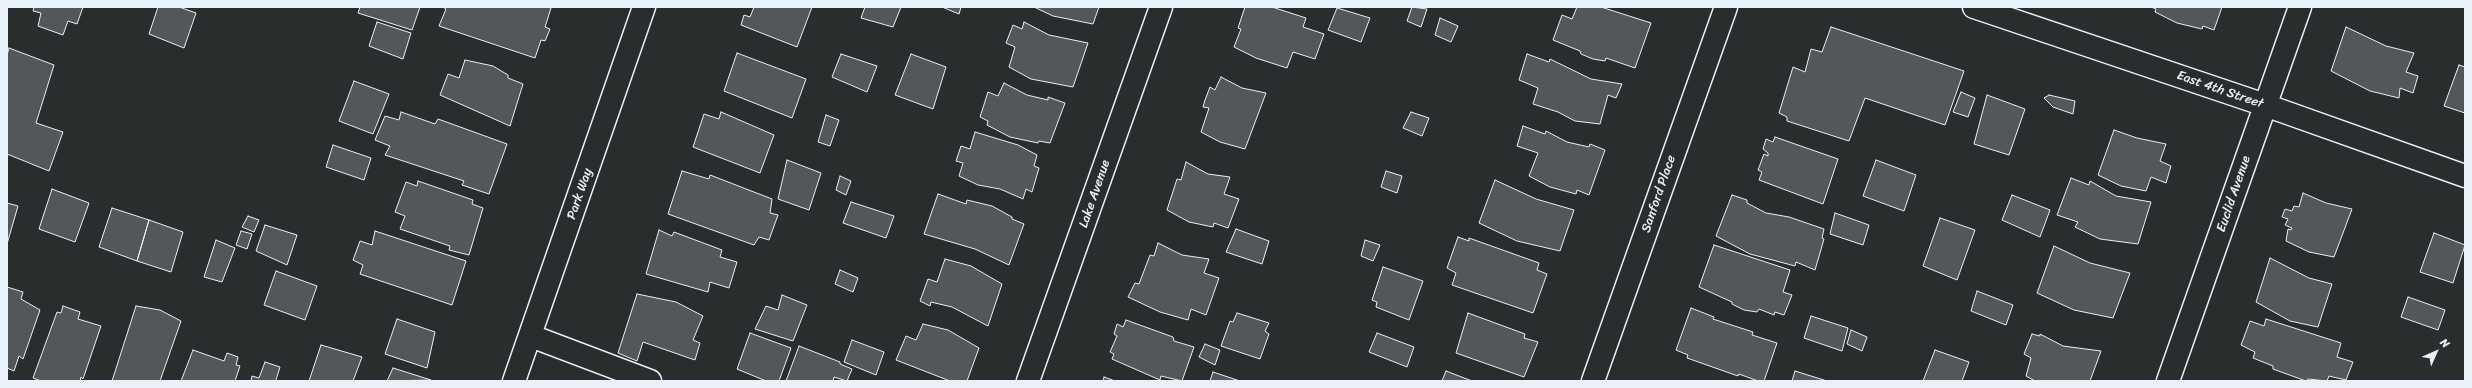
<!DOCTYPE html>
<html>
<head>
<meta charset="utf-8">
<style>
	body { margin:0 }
	#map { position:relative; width:2472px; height:388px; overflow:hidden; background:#2a2d2e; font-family:Sriracha,sans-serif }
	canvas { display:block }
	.frame { position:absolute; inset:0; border:8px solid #e8f1f8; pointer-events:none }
	.north { position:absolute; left:2416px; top:332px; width:40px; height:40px; -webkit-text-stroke:3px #2a2d2e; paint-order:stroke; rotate:45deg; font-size:11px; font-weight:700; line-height:16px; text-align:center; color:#e8f1f8 }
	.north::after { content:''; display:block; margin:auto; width:14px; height:18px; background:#e8f1f8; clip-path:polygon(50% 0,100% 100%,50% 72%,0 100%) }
</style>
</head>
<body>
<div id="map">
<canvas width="2472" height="388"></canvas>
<div class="frame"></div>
<div class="north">N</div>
</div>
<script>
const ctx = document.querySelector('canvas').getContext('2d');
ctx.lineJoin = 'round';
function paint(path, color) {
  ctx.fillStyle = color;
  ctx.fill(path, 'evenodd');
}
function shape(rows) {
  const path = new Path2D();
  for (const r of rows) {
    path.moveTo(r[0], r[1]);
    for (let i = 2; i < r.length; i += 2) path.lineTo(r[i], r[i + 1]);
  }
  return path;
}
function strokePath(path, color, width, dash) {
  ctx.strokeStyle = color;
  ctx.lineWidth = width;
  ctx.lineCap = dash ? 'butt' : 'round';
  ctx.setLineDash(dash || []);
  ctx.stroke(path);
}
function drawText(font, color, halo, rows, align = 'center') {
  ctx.font = font + ' Sriracha,sans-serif';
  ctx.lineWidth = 3;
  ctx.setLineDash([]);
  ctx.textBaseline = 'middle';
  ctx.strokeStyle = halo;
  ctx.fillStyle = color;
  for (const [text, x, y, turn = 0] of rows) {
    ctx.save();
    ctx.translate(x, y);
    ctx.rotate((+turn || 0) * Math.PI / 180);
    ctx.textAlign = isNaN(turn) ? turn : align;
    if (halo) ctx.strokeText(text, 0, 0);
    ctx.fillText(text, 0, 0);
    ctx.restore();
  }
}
const building = shape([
	[34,7,83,7,77,24,68,21,63,35,38,26,41,13,33,11,34,7],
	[158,7,179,7,196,13,184,48,149,34,158,7],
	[360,7,420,7,412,30,358,13,360,7],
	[443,7,547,7,551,8,545,27,550,29,545,41,541,40,535,58,439,26,446,9,443,7],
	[754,7,812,7,797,47,741,25,744,15,750,17,754,7],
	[865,7,901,7,893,27,861,18,865,7],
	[942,7,961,7,959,14,942,7],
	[1034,7,1099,7,1093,24,1053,16,1034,7],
	[1245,7,1272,7,1306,18,1303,27,1324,34,1315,59,1293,52,1287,68,1256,58,1234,47,1241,29,1238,28,1245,7],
	[1412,7,1427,9,1421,27,1407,21,1412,7],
	[1577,7,1601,7,1651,23,1635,68,1606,58,1605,61,1593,59,1581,54,1580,51,1553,40,1562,15,1572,19,1577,7],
	[2151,7,2222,7,2214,30,2203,26,2202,29,2177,23,2155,12,2156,9,2151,7],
	[1337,8,1370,18,1361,42,1328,30,1337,8],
	[1440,18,1458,26,1451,42,1435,35,1440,18],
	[377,22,411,33,403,59,369,46,377,22],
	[1024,22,1049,35,1088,43,1073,87,1031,79,1009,67,1015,47,1006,43,1013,25,1022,29,1024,22],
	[1831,27,1964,71,1945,125,1865,98,1849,141,1787,121,1787,117,1779,113,1793,67,1805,72,1811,49,1822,52,1831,27],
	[2346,27,2386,46,2414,53,2406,72,2418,76,2413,93,2400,88,2399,98,2370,91,2331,71,2346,27],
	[9,48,54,65,36,123,63,132,49,171,7,154,7,55,9,48],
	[737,53,806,79,792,118,724,91,737,53],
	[841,54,877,66,867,92,832,77,841,54],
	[911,54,946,67,933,109,895,95,911,54],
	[1527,54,1549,62,1550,59,1591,79,1622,84,1616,98,1608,95,1600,124,1575,121,1558,112,1533,104,1538,88,1519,80,1527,54],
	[465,60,493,66,508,75,508,78,523,84,510,126,440,95,448,74,459,78,465,60],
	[2459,65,2465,67,2465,113,2444,106,2459,65],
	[1221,77,1242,88,1266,93,1245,149,1220,142,1201,132,1209,108,1203,107,1205,100,1210,87,1215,90,1221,77],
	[354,81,389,94,373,134,339,121,354,81],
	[1004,83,1027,95,1048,100,1048,97,1065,103,1050,143,1039,141,1038,143,1010,137,987,125,988,121,980,117,988,92,998,96,1004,83],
	[1961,92,1975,98,1968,117,1953,112,1961,92],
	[1987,95,2025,109,2009,155,1974,144,1987,95],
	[2049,95,2075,101,2073,114,2053,107,2044,98,2049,95],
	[401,112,435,124,438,119,507,144,489,194,462,185,464,181,385,155,390,146,375,140,385,116,399,120,401,112],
	[721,112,774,135,760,173,693,147,704,114,719,119,721,112],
	[1411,112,1429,118,1422,136,1403,128,1411,112],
	[826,115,839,120,830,146,818,142,826,115],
	[1523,126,1545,134,1546,131,1567,142,1589,147,1590,144,1605,150,1589,195,1577,190,1576,194,1550,187,1529,176,1538,153,1517,146,1523,126],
	[2114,130,2137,138,2166,144,2160,161,2171,166,2166,183,2151,177,2146,191,2121,186,2098,175,2114,130],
	[975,132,1018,145,1037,155,1034,166,1039,168,1032,192,1026,189,1023,199,1000,189,978,185,959,176,963,163,956,161,961,146,970,149,975,132],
	[1775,137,1838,159,1823,204,1759,180,1762,172,1758,170,1764,154,1768,156,1768,153,1763,149,1766,139,1773,142,1775,137],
	[333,145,371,158,364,180,326,167,333,145],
	[787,160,821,173,809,210,778,199,787,160],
	[1876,160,1916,175,1904,211,1863,196,1876,160],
	[1186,162,1208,174,1230,177,1224,194,1239,199,1228,228,1214,223,1213,227,1189,222,1167,210,1177,179,1181,180,1186,162],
	[682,171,709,179,710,175,772,199,770,213,778,215,769,240,759,237,754,245,668,214,682,171],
	[1386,171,1402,176,1397,193,1381,187,1386,171],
	[840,176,851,181,846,195,836,190,840,176],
	[2071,178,2089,185,2090,181,2116,196,2151,202,2138,244,2100,239,2075,227,2078,222,2057,215,2071,178],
	[1495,180,1536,199,1574,210,1560,251,1517,241,1479,223,1495,180],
	[418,181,473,200,472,204,483,208,469,255,449,250,450,246,400,229,405,216,395,212,406,182,417,186,418,181],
	[52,189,89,203,75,242,39,229,52,189],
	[2303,193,2326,203,2352,209,2334,257,2309,252,2286,241,2288,229,2291,230,2292,228,2285,225,2288,219,2282,217,2285,209,2292,211,2294,206,2299,207,2303,193],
	[938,194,966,204,967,200,992,206,1012,217,1012,219,1024,224,1009,265,975,249,924,234,938,194],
	[1732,195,1747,200,1747,203,1766,213,1789,217,1824,229,1822,238,1824,239,1815,270,1796,262,1795,266,1750,254,1716,236,1732,195],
	[2012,195,2050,210,2040,237,2002,220,2012,195],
	[851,202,894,216,886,238,843,223,851,202],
	[7,203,18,206,7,244,7,203],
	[112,208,149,220,137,261,99,247,112,208],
	[1835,213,1869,225,1863,245,1830,234,1835,213],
	[248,216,259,220,254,232,242,227,248,216],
	[1940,218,1975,230,1957,280,1923,266,1940,218],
	[149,220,183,232,171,272,137,261,149,220],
	[265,225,297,235,287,265,256,251,265,225],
	[1236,229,1269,241,1262,264,1226,252,1236,229],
	[659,230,672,236,674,232,722,250,720,257,737,262,729,288,710,282,708,292,646,274,659,230],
	[241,231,252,234,247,249,236,245,241,231],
	[375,231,466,261,452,305,360,274,363,265,353,260,360,241,372,245,375,231],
	[2434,233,2465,245,2453,283,2420,272,2434,233],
	[1458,237,1469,241,1469,238,1539,263,1537,270,1547,274,1533,313,1452,285,1456,273,1447,268,1458,237],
	[216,240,235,248,222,282,204,277,216,240],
	[1365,240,1380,245,1373,261,1361,256,1365,240],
	[1158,243,1182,255,1209,259,1204,273,1219,278,1206,315,1191,309,1188,320,1160,312,1128,297,1135,283,1139,284,1150,255,1154,256,1158,243],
	[1714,245,1790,270,1783,292,1792,295,1784,315,1775,312,1774,315,1759,309,1757,312,1744,310,1732,304,1732,302,1699,287,1714,245],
	[2054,246,2090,263,2130,273,2113,318,2074,310,2037,293,2054,246],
	[2270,258,2309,278,2332,284,2318,327,2290,321,2256,302,2270,258],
	[945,259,971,266,1002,284,988,326,952,307,931,302,930,306,920,301,928,279,937,282,945,259],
	[1383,267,1423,281,1409,320,1376,307,1377,302,1372,300,1383,267],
	[840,270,858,278,853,292,835,284,840,270],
	[276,271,317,286,305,320,264,305,276,271],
	[7,287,23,292,21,299,40,310,23,359,19,356,14,371,7,368,7,287],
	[1977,291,2013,305,2006,325,1971,311,1977,291],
	[637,294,676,302,703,316,693,340,700,343,695,360,643,342,637,361,618,353,637,294],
	[782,295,807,305,793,341,755,329,766,306,778,310,782,295],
	[2408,297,2445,310,2438,330,2401,317,2408,297],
	[63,306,80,312,78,319,101,326,83,379,81,377,80,381,41,381,33,378,57,312,61,313,63,306],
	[136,306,160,310,181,321,160,381,112,381,136,306],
	[1691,308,1714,317,1713,319,1753,332,1752,335,1777,343,1764,381,1758,381,1739,374,1738,376,1687,358,1688,355,1676,350,1691,308],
	[1237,313,1269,323,1265,331,1269,334,1260,359,1221,346,1230,321,1233,322,1237,313],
	[1468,313,1525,334,1524,338,1538,342,1524,377,1456,353,1468,313],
	[1811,316,1848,328,1842,351,1804,338,1811,316],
	[397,319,435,332,427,368,385,354,397,319],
	[2266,319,2341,343,2337,357,2353,362,2346,380,2329,376,2327,381,2308,379,2306,381,2273,369,2273,366,2253,358,2255,352,2241,345,2250,321,2264,326,2266,319],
	[1126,320,1173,337,1174,341,1194,347,1182,381,1161,376,1160,380,1112,359,1114,354,1110,352,1117,336,1114,334,1117,324,1123,327,1126,320],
	[923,324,948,330,979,348,967,381,950,381,896,360,906,336,916,340,923,324],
	[1851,330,1867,337,1862,351,1847,344,1851,330],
	[750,333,791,348,779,381,766,381,737,369,750,333],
	[1377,333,1414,347,1407,367,1369,352,1377,333],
	[2032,334,2040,336,2040,334,2063,346,2101,351,2090,381,2035,381,2026,376,2031,358,2024,354,2032,334],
	[852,340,884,352,876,375,844,362,852,340],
	[1205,344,1220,350,1215,365,1199,357,1205,344],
	[321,345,362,357,353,381,309,381,321,345],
	[799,346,840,362,840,364,852,369,847,381,834,377,833,381,786,381,799,346],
	[193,350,224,361,227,353,238,357,236,365,240,366,235,381,181,381,193,350],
	[1935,350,1969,362,1962,381,1923,381,1935,350],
	[265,362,280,367,276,380,277,381,251,381,252,376,259,378,265,362],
	[393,368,431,380,387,381,393,368],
	[1446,371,1472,381,1473,381,1442,381,1446,371],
	[1795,371,1827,381,1792,381,1795,371],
	[1213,372,1240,381,1210,381,1213,372],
	[1104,377,1115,381,1103,381,1104,377]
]);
const minor = shape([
	[1974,7,2265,105,2465,176],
	[531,336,650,381],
	[514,381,644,7],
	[1028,381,1161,7],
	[1593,381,1726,7],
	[2168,381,2300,7]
]);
const streetNames = [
	["East 4th Street",2220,90,19],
	["Park Way",580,194,-71],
	["Lake Avenue",1095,194,-71],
	["Sanford Place",1659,194,-71],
	["Euclid Avenue",2234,194,-71]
];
paint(building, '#535759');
strokePath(building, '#e8f1f8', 1);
strokePath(minor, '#e8f1f8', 25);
strokePath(minor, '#2a2d2e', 22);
drawText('13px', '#e8f1f8', '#2a2d2e', streetNames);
</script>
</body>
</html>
